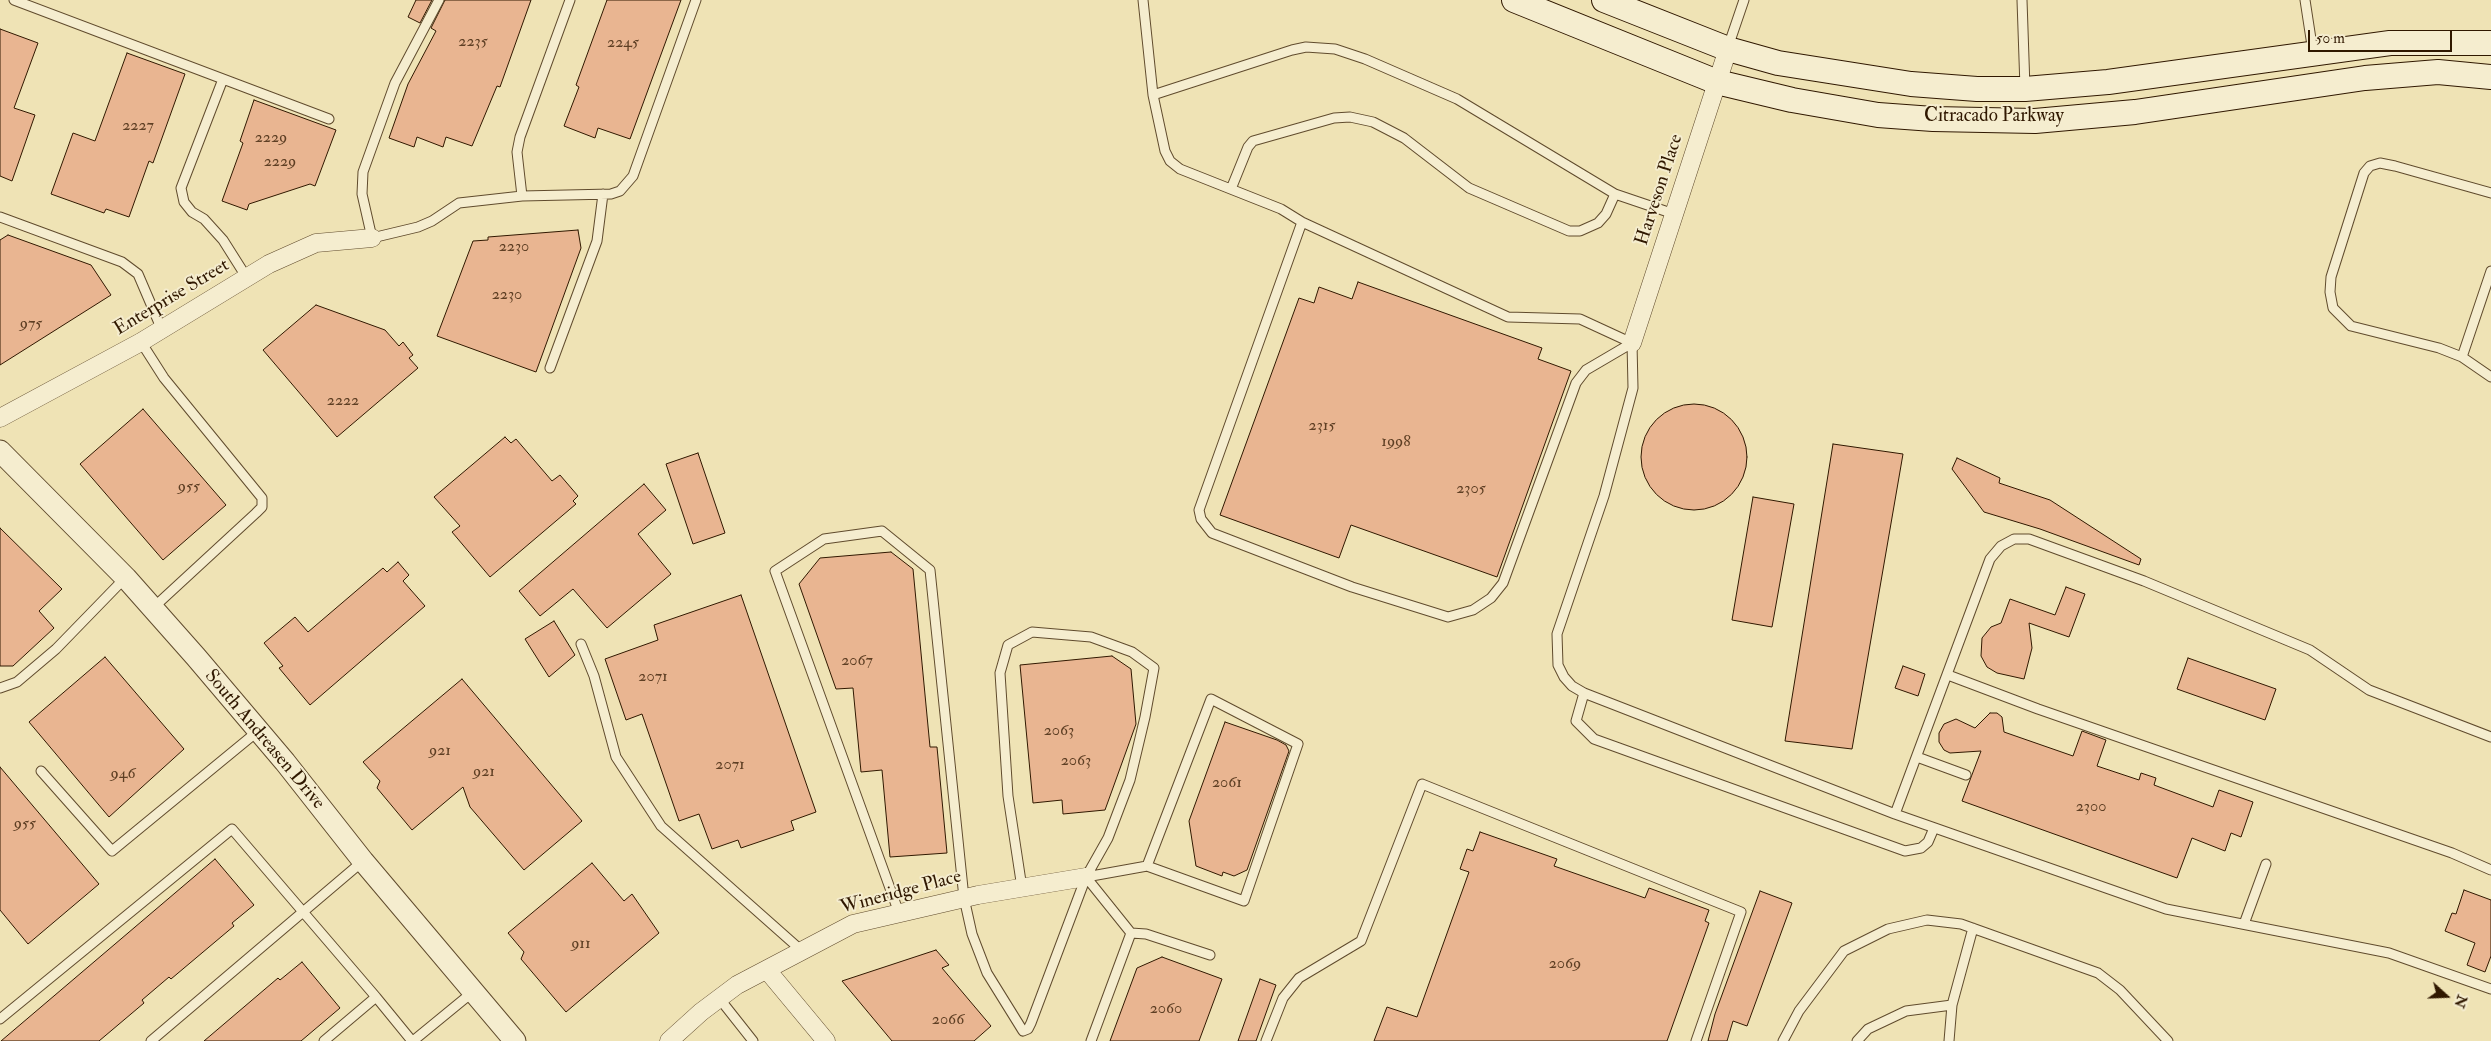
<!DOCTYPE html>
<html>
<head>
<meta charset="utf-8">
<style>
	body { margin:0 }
	#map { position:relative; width:2491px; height:1041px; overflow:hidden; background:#efe3b5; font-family:"IM FELL Double Pica",serif }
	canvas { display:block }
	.north { position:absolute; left:2421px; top:971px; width:50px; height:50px; -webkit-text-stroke:4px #f5edcf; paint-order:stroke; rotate:110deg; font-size:14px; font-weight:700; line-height:20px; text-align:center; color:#301800 }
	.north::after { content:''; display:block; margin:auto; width:18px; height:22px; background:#301800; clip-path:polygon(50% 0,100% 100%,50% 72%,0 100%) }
	.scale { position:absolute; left:2308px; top:30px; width:144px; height:22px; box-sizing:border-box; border:2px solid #301800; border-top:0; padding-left:6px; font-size:15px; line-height:18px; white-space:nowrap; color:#301800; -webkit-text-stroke:4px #f5edcf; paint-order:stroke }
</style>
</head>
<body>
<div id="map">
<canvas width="2491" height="1041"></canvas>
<div class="north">N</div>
<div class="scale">50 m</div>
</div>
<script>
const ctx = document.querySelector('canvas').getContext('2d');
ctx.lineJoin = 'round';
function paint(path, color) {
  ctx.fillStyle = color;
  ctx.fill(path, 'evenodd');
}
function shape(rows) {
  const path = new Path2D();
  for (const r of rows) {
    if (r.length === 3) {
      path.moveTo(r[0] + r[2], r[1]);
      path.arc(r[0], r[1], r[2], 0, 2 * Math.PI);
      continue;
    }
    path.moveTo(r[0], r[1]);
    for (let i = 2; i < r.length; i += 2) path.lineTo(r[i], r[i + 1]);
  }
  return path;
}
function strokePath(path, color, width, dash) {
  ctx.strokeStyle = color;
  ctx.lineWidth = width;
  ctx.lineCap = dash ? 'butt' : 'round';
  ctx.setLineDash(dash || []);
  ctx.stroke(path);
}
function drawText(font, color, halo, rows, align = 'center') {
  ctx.font = font + ' "IM FELL Double Pica",serif';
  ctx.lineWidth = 4;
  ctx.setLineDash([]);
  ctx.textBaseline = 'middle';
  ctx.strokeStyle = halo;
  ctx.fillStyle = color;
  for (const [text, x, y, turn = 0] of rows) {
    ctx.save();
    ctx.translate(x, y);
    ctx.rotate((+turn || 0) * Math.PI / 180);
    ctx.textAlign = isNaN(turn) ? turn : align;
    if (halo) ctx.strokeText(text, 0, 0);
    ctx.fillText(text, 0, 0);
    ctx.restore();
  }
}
const building = shape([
	[416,0,432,0,420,23,408,17,416,0],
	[445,0,531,0,500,87,497,86,472,146,446,137,443,147,417,137,414,147,389,138,408,84,436,31,431,28,445,0],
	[607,0,681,0,630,139,598,128,595,138,564,126,579,87,576,85,607,0],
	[0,29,38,43,14,108,35,115,12,181,0,176,0,29],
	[127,53,185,74,153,163,149,161,129,217,106,209,104,213,51,194,73,133,95,141,127,53],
	[254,100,336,130,315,186,310,184,249,204,247,210,222,201,243,143,240,141,254,100],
	[578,230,581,248,536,372,437,336,473,241,488,240,488,237,578,230],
	[8,235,91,265,111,295,0,365,0,240,8,235],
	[1358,282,1542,348,1538,359,1571,371,1497,577,1351,525,1339,558,1220,515,1299,298,1314,303,1319,287,1352,299,1358,282],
	[316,305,385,330,399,346,403,342,413,355,409,358,418,368,337,437,263,350,316,305],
	[1694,457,53],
	[143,409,226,505,163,560,80,464,143,409],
	[505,437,511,443,516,439,552,481,560,475,578,496,573,501,576,504,490,577,452,532,460,526,434,497,505,437],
	[1833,444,1903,454,1852,749,1785,741,1833,444],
	[698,453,725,533,693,544,666,464,698,453],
	[1957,458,2000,478,1999,483,2050,500,2141,559,2139,565,2040,529,1984,512,1952,469,1957,458],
	[644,484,666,510,638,534,671,574,607,628,573,589,540,616,519,591,644,484],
	[1753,497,1794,504,1772,627,1732,620,1753,497],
	[0,528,62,589,39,611,54,628,13,666,0,666,0,528],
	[891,552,913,569,930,747,937,747,947,853,890,857,882,770,861,772,853,688,836,689,799,584,820,558,891,552],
	[398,562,409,575,403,581,425,606,310,705,279,668,283,666,264,643,295,617,308,632,383,568,387,572,398,562],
	[2066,587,2085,594,2069,637,2029,623,2032,648,2024,679,1997,673,1987,667,1981,656,1982,638,1991,627,2001,623,2010,599,2055,615,2066,587],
	[741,595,816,812,791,821,794,830,741,848,738,840,712,849,699,814,679,821,642,714,626,720,605,659,658,640,654,625,741,595],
	[554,621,575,655,549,677,525,639,554,621],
	[1112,656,1131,669,1136,724,1105,810,1063,814,1062,800,1033,803,1020,665,1112,656],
	[105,657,184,749,109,817,29,722,105,657],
	[2188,658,2276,689,2265,720,2177,689,2188,658],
	[1903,666,1925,674,1918,696,1895,688,1903,666],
	[462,679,582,821,524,870,470,807,463,787,412,830,377,788,380,781,363,762,462,679],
	[1990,713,1997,713,2002,717,2004,732,2073,756,2082,731,2106,740,2097,766,2139,780,2141,773,2156,778,2154,785,2213,807,2219,790,2253,802,2241,837,2231,833,2225,851,2192,838,2177,878,1962,801,1981,751,1950,753,1944,750,1939,742,1939,733,1944,724,1956,719,1975,728,1990,713],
	[1225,722,1277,740,1286,745,1289,751,1247,870,1234,876,1223,872,1222,876,1196,866,1189,821,1225,722],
	[0,767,99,884,28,944,0,910,0,767],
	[1480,832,1557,859,1554,866,1645,898,1649,888,1709,910,1705,921,1709,923,1667,1041,1374,1041,1387,1007,1417,1017,1469,872,1460,869,1467,849,1473,851,1480,832],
	[215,859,254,905,232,923,234,926,171,979,169,977,142,1000,144,1003,99,1041,1,1041,215,859],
	[592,863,624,901,632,894,659,933,566,1012,521,959,524,952,508,933,592,863],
	[2464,890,2491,900,2491,956,2485,972,2467,965,2475,943,2445,931,2452,913,2456,914,2464,890],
	[1760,891,1792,903,1747,1026,1733,1021,1727,1041,1708,1041,1715,1014,1760,891],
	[936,950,949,965,942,968,991,1026,974,1041,892,1041,842,981,936,950],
	[1162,957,1222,979,1199,1041,1110,1041,1137,968,1162,957],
	[302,962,340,1008,301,1041,204,1041,278,978,280,980,302,962],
	[1260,979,1276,985,1256,1041,1238,1041,1260,979]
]);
const service = shape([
	[14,0,329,119],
	[439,0,395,83,363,172,362,194,372,238,418,227,432,221,459,203,522,196,611,194,620,191,633,176,696,0],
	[1143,0,1153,95,1165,151,1170,161,1180,169,1281,209,1302,222,1508,317,1580,319,1632,343],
	[2022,0,2025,88],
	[2305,0,2313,52],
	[1728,47,1744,0],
	[223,79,181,188,184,202,192,212,204,219,223,240,247,278],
	[1153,95,1292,50,1306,47,1335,49,1365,59,1457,99,1615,194,1674,214],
	[1231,189,1248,147,1253,141,1334,118,1350,117,1373,122,1404,138,1469,188,1569,231,1580,231,1598,223,1606,214,1615,194],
	[2491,193,2395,166,2380,163,2370,166,2364,173,2331,277,2330,292,2333,308,2351,326,2439,348,2462,357,2491,271],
	[522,196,517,152,520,137,570,0],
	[0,217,122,262,138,274,162,330],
	[1302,222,1199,510,1201,519,1212,533,1352,587,1448,617,1473,610,1491,598,1503,583,1576,383,1586,370,1632,343],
	[141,342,164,378,262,498,262,507,256,513,153,608],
	[1632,343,1633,388,1604,496,1557,634,1558,665,1564,677,1572,686,1584,693,1895,814,2166,909,2389,953,2491,989],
	[2462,357,2491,377],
	[550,368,597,241,603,194],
	[581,644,594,676,616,757,661,826,802,951],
	[1948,675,2038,709,2452,853,2491,870],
	[0,688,17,682,56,649,125,578],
	[1584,693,1576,721,1594,739,1905,851,1921,848,1928,842,1934,828],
	[1917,757,1966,775],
	[41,771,112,851,258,731],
	[1895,814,1990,559,2001,546,2014,539,2029,539,2144,581,2310,650,2369,690,2491,737],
	[1086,877,1147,866,1244,901,1298,744,1211,699,1147,866],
	[1086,877,1131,933,1091,1041],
	[899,913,775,571,824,539,882,531,930,570,964,898,972,934,987,973,1023,1031,1028,1029,1031,1023,1086,877,1108,838,1130,780,1145,717,1154,668,1132,652,1091,637,1032,632,1008,645,1000,673,1008,796,1022,888],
	[2244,924,2266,864],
	[1131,933,1146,934,1210,955],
	[376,997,412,1041],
	[719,998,753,1041],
	[0,1019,232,829,376,997,324,1041],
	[151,1041,363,861],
	[413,1041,474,991],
	[1266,1041,1283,998,1299,978,1361,941,1422,784,1741,912,1696,1041],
	[1783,1041,1799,1011,1844,951,1888,929,1927,920,1961,924,2098,973,2120,990,2168,1041],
	[1857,1041,1868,1029,1906,1011,1952,1005,1973,928],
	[1949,1041,1952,1005]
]);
const minor = shape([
	[1632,343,1728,49],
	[0,418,141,342,269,264,316,243,372,238],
	[767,970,826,1041],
	[669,1041,701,1012,737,985,853,924,978,895,1086,877]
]);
const tertiary = shape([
	[0,451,126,578,196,657,285,762,363,861,515,1041]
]);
const secondary = shape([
	[1514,0,1717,82,1792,100,1878,115,1933,119,2035,121,2135,112,2365,78,2438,72,2491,77],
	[1604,0,1728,49,1778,63,1911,84,1977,89,2025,89,2108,82,2390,43,2491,43]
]);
const numberNames = [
	["2235",473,43],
	["2245",623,44],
	["2227",138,127],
	["2229",271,139],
	["2229",280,163],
	["2230",514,248],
	["2230",507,296],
	["975",31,325],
	["2222",343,402],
	["2315",1322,427],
	["1998",1396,443],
	["955",189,488],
	["2305",1471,490],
	["2067",857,662],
	["2071",653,678],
	["2063",1059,732],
	["921",440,752],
	["2063",1076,762],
	["2071",730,766],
	["921",484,773],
	["946",123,775],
	["2061",1227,784],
	["2300",2091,808],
	["955",25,825],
	["911",581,945],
	["2069",1565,965],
	["2060",1166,1010],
	["2066",948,1021]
];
const streetNames = [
	["Citracado Parkway",1994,117],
	["Harveson Place",1660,190,-72],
	["Enterprise Street",172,298,-31],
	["South Andreasen Drive",264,740,50],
	["Wineridge Place",901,893,-15]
];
paint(building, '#e9b591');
strokePath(building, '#301800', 1);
strokePath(service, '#604b2d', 11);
strokePath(minor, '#604b2d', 19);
strokePath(tertiary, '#604b2d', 23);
strokePath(secondary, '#301800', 26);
strokePath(service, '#f5edcf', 9);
strokePath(minor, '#f5edcf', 18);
strokePath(tertiary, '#f5edcf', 21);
strokePath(secondary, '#f5edcf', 24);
drawText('16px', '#5e3f24', null, numberNames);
drawText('19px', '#301800', '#f5edcf', streetNames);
</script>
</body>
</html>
